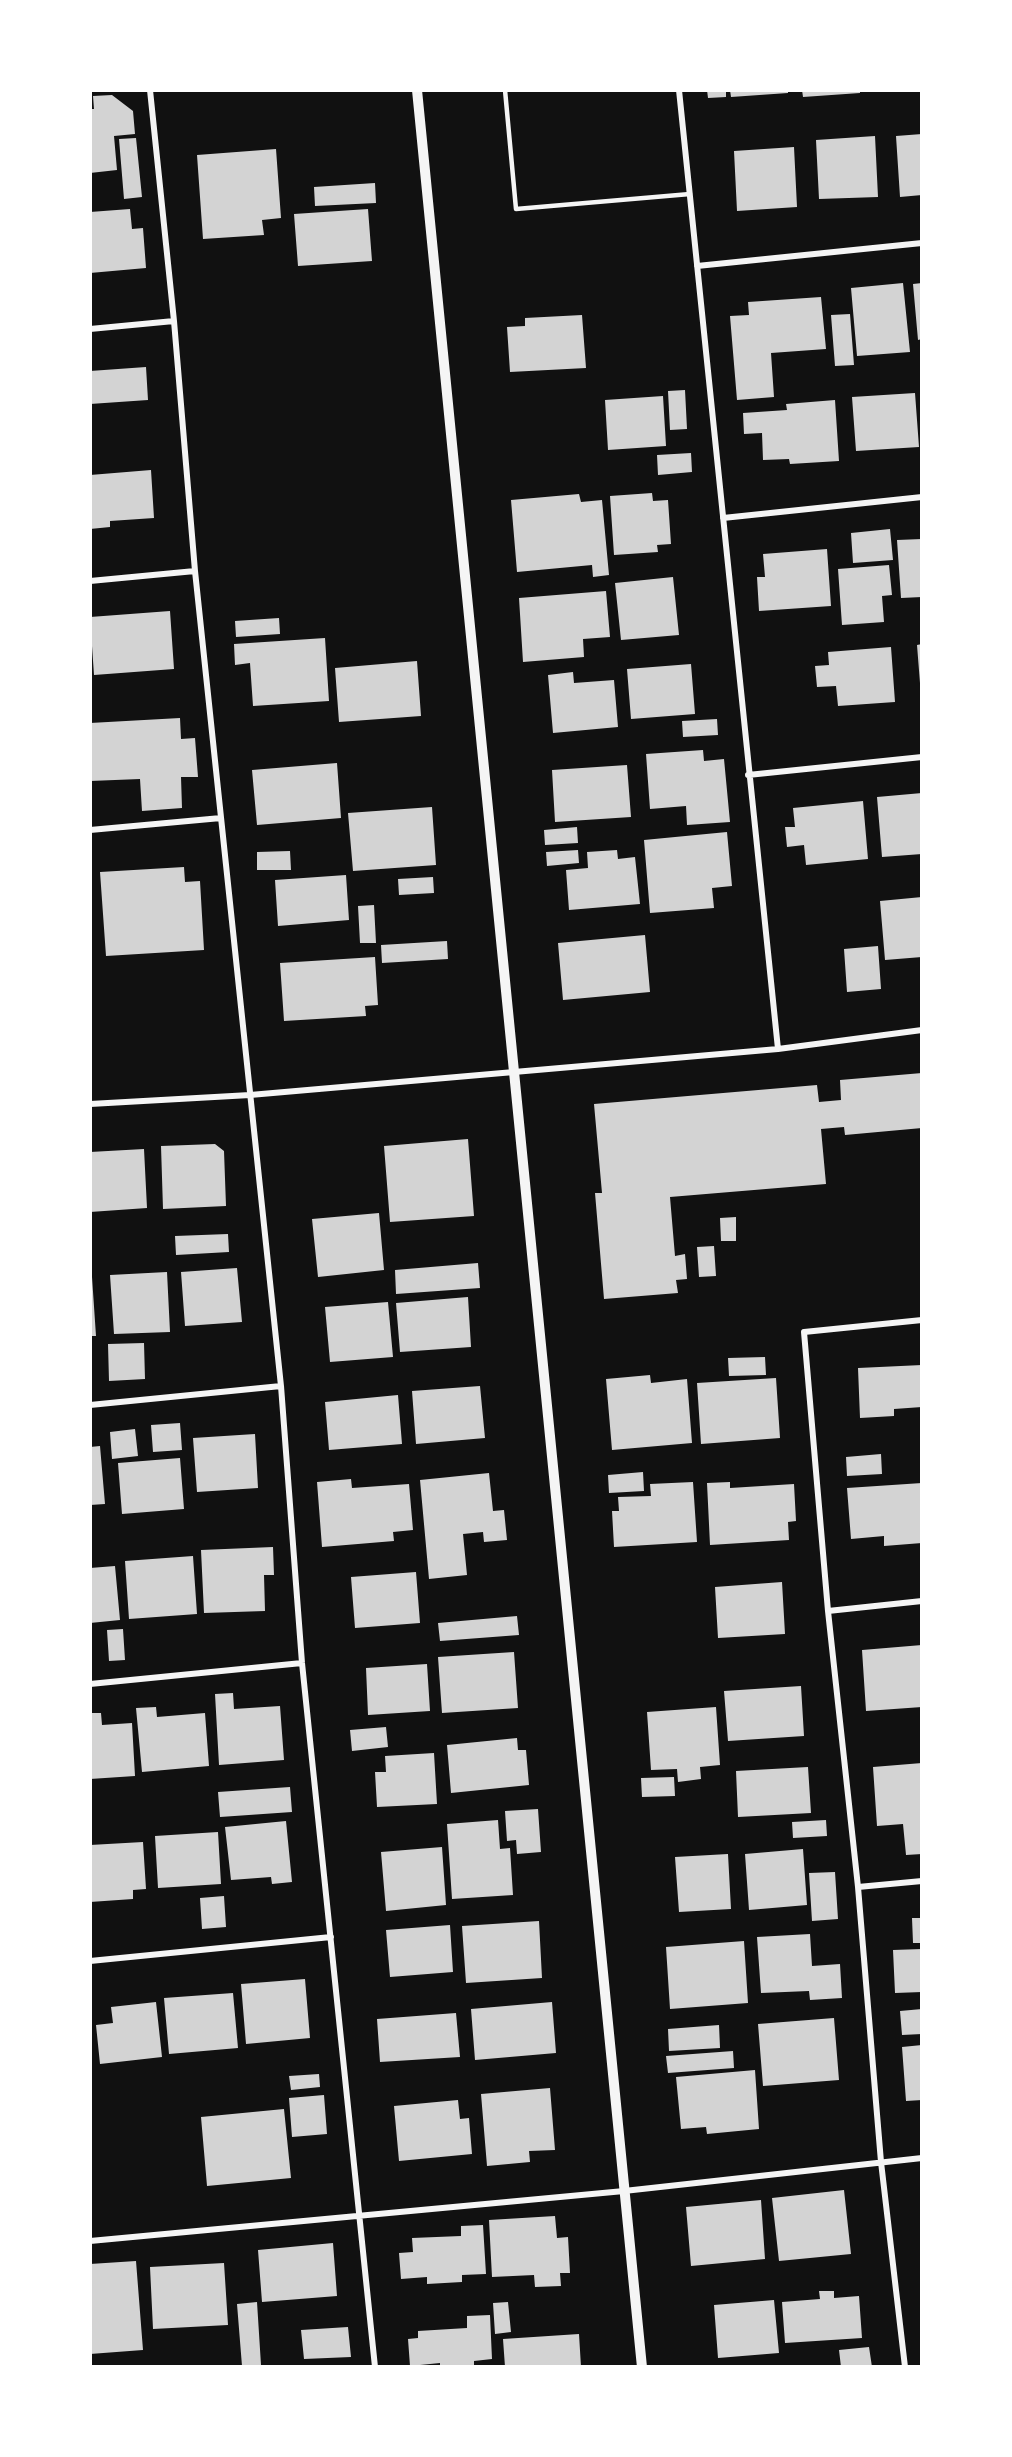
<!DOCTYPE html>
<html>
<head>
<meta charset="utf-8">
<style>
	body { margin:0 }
	#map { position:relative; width:1012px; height:2457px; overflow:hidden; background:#111; font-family:"Fira Sans",sans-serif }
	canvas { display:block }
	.frame { position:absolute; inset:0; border:92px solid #fff; pointer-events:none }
</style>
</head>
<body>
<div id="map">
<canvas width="1012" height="2457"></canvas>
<div class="frame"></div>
</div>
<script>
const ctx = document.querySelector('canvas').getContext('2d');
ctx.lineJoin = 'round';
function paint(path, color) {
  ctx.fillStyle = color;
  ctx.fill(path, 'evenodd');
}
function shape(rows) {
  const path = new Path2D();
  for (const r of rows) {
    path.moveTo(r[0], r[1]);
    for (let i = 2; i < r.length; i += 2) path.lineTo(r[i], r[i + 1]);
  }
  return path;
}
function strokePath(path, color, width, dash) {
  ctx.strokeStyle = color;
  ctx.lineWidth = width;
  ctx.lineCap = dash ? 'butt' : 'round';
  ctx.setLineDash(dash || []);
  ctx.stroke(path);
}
const building = shape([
	[707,90,726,90,726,97,708,98],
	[730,90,788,90,788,93,731,97],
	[802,90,860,90,860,93,803,97],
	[112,95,133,111,135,134,114,136,117,170,90,173,90,109,94,109,93,96],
	[922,134,922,195,900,197,896,136],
	[875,136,878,197,819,199,816,140],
	[136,138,142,197,124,199,119,139],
	[794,147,797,207,737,211,734,151],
	[276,149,281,218,262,220,264,235,203,239,197,155],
	[375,183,376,203,315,206,314,187],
	[130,209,132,229,143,228,146,268,90,273,90,212],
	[368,209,372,261,298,266,294,214],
	[903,283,910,352,857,356,851,288],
	[922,283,922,339,918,340,913,284],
	[821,297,826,349,771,353,774,397,737,400,730,316,749,315,748,302],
	[850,314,854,365,835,366,831,315],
	[582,315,586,368,510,372,507,327,525,326,525,318],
	[146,367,148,400,90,404,90,371],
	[685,390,687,429,670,430,668,391],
	[915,393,919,447,856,451,852,397],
	[663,396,666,446,608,450,605,400],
	[835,400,839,461,790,464,789,459,763,460,762,433,744,434,743,413,787,410,786,404],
	[691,453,692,472,658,475,657,455],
	[151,470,154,518,110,521,110,527,90,529,90,475],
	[652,493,653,501,668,500,671,544,657,545,658,552,614,555,610,496],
	[579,494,581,502,602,500,609,575,593,577,592,565,517,572,511,500],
	[890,529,893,560,853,563,851,533],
	[922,539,922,597,901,598,897,540],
	[827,549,831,606,759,611,757,577,765,577,763,554],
	[889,565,892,595,882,596,884,622,842,625,838,569],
	[673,577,679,635,621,640,615,583],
	[606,591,610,637,583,639,584,657,523,662,519,598],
	[170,611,174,669,94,675,90,617],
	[279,618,280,634,236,637,235,621],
	[325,638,329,701,253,706,250,663,235,665,234,644],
	[922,644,922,683,920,683,917,645],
	[891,647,895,702,838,706,836,686,817,687,815,666,829,665,828,652],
	[417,661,421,716,339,722,335,668],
	[691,664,695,714,631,719,627,669],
	[573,672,574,683,614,680,618,727,553,733,548,675],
	[180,718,181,739,195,738,198,777,181,777,182,808,142,811,140,779,90,781,90,723],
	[717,719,718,735,683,737,682,721],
	[703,750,704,761,724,759,730,822,687,825,686,806,650,809,646,754],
	[337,763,341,818,257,825,252,770],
	[627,765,631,817,555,822,552,770],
	[922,793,922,854,882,857,877,797],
	[863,801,868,859,806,865,804,845,787,847,785,827,795,827,793,808],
	[432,807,436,865,353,871,348,813],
	[577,827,578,843,545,845,544,830],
	[727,832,732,886,712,888,714,908,650,913,644,840],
	[578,850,579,863,547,866,546,852],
	[617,850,618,859,635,857,640,904,569,910,566,870,588,868,587,852],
	[290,851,291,870,257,870,257,852],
	[184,867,185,882,200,881,204,950,106,956,100,872],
	[346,875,349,920,278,926,275,880],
	[433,877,434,893,399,895,398,879],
	[922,897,922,957,885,960,880,901],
	[374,905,376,943,360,943,358,906],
	[645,935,650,992,563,1000,558,943],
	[447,941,448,959,382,963,381,945],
	[878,946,881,989,847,992,844,949],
	[375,957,378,1005,365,1006,366,1016,284,1021,280,963],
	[922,1073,922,1128,845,1135,844,1127,821,1129,826,1184,670,1197,675,1256,685,1254,687,1279,676,1280,678,1293,604,1299,595,1193,602,1193,594,1104,817,1085,819,1102,841,1100,840,1080],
	[468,1139,474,1216,390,1222,384,1146],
	[215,1144,224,1151,226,1206,163,1209,161,1146],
	[144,1149,147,1208,90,1212,90,1152],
	[379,1213,384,1270,318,1277,312,1219],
	[736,1217,736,1241,721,1241,720,1218],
	[228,1234,229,1252,176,1255,175,1236],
	[714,1246,716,1276,699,1277,697,1247],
	[478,1263,480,1288,396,1294,395,1270],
	[237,1268,242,1322,185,1326,181,1272],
	[167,1272,170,1332,114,1334,110,1275],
	[92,1277,96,1336,90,1336,90,1278],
	[468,1297,471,1347,400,1352,396,1303],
	[388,1302,393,1357,330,1362,325,1307],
	[144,1343,145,1379,109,1381,108,1344],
	[765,1357,766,1375,729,1376,728,1358],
	[922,1365,922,1407,894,1409,894,1416,860,1418,858,1368],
	[650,1375,651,1383,687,1379,692,1443,612,1450,606,1379],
	[776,1378,780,1438,701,1444,697,1383],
	[480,1386,485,1438,416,1444,412,1391],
	[398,1395,402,1444,329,1450,325,1402],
	[180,1423,182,1450,153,1452,151,1425],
	[135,1429,138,1456,112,1459,110,1432],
	[255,1434,258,1488,197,1492,193,1438],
	[100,1446,105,1504,90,1505,90,1447],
	[881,1454,882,1474,847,1476,846,1457],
	[180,1458,184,1509,122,1514,118,1463],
	[643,1472,644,1491,609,1493,608,1475],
	[489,1473,493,1511,504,1510,507,1540,484,1542,483,1532,463,1534,467,1575,429,1579,420,1480],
	[351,1479,352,1488,409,1484,413,1530,393,1532,394,1541,322,1547,317,1482],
	[693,1482,697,1542,614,1547,612,1511,619,1511,618,1497,651,1496,650,1484],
	[730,1482,730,1488,794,1484,796,1521,788,1522,789,1540,710,1545,707,1483],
	[922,1483,922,1543,884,1546,884,1536,851,1539,847,1488],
	[273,1547,274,1575,264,1575,265,1611,204,1613,201,1550],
	[193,1556,197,1614,129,1619,125,1561],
	[115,1566,120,1620,90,1623,90,1568],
	[416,1572,420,1623,355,1628,351,1577],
	[782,1582,785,1634,718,1638,715,1587],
	[517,1616,519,1635,440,1641,438,1623],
	[123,1629,125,1660,109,1661,107,1630],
	[922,1645,922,1707,866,1711,862,1650],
	[514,1652,518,1708,442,1713,438,1657],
	[427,1664,430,1711,368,1715,366,1668],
	[801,1686,804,1736,728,1741,724,1691],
	[233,1693,234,1709,280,1706,284,1760,219,1765,215,1694],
	[156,1707,157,1717,205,1713,209,1766,142,1772,136,1708],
	[716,1707,720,1765,700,1767,701,1779,678,1782,677,1769,651,1770,647,1712],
	[90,1713,101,1713,102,1725,132,1723,135,1776,90,1779],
	[386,1727,388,1747,352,1751,350,1730],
	[517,1738,518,1750,526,1750,529,1785,451,1793,447,1745],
	[434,1753,437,1804,377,1807,375,1772,386,1772,385,1756],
	[922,1763,922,1854,906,1855,903,1824,877,1826,873,1767],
	[808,1767,811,1813,738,1817,736,1771],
	[674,1777,675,1796,642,1797,641,1778],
	[290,1787,292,1812,220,1817,218,1792],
	[538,1809,541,1852,517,1854,516,1840,507,1841,505,1811],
	[498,1820,500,1849,510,1848,513,1895,452,1899,447,1824],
	[826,1820,827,1836,793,1838,792,1822],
	[286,1821,292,1882,272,1884,271,1877,231,1880,225,1827],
	[218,1832,221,1884,158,1888,155,1836],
	[143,1842,146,1889,133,1890,133,1899,90,1902,90,1845],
	[442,1847,446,1905,386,1911,381,1852],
	[803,1849,807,1905,749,1910,745,1854],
	[728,1854,731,1909,679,1912,675,1857],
	[835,1872,838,1919,812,1921,809,1873],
	[224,1896,226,1927,202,1929,200,1898],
	[912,1918,922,1918,922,1943,913,1943],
	[539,1921,542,1978,466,1983,462,1926],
	[450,1925,453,1972,390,1977,386,1930],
	[810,1934,812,1966,840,1964,842,1998,810,2000,809,1991,761,1993,757,1937],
	[744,1941,748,2003,670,2009,666,1947],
	[922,1949,922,1992,895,1993,893,1950],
	[305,1979,310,2038,246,2044,241,1984],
	[233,1993,238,2048,169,2054,164,1998],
	[156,2002,162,2057,100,2064,96,2025,113,2023,111,2007],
	[552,2002,556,2053,475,2060,471,2009],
	[922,2009,922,2034,902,2035,900,2011],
	[456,2013,460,2057,380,2062,377,2019],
	[834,2018,839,2080,763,2086,758,2024],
	[719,2025,720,2048,669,2051,668,2029],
	[922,2045,922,2100,906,2101,902,2047],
	[733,2051,734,2068,668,2073,666,2056],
	[755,2070,759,2129,707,2134,706,2127,681,2129,676,2077],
	[319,2074,320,2087,291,2090,289,2076],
	[550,2088,555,2150,529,2151,530,2162,487,2166,481,2094],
	[324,2095,327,2134,292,2137,289,2098],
	[458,2100,460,2119,469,2118,472,2154,399,2161,394,2106],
	[284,2109,291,2178,207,2186,201,2117],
	[844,2190,851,2254,779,2261,772,2198],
	[761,2200,765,2259,691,2266,686,2207],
	[555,2216,557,2238,568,2237,570,2273,560,2273,561,2286,535,2287,534,2275,492,2277,489,2220],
	[483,2225,486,2274,462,2275,462,2282,427,2284,427,2277,401,2279,399,2253,413,2252,412,2238,461,2236,461,2226],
	[333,2243,337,2296,262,2302,258,2250],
	[136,2261,143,2350,90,2354,90,2264],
	[224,2263,228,2325,153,2329,150,2267],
	[819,2291,834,2291,834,2298,859,2296,862,2338,785,2343,782,2302,820,2299],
	[774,2300,779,2353,718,2358,714,2305],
	[257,2302,261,2365,242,2366,237,2304],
	[508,2302,511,2332,495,2334,493,2303],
	[490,2315,492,2359,474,2361,474,2367,440,2367,440,2363,410,2366,408,2339,418,2338,418,2331,467,2328,467,2316],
	[348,2327,351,2357,304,2359,301,2330],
	[579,2334,581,2367,505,2367,503,2339],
	[869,2347,872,2367,841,2367,839,2350]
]);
const service = shape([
	[505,90,516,209,690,194]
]);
const minor = shape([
	[150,90,174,321,195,571,281,1386,302,1663,375,2367],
	[679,90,778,1049],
	[697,266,922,243],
	[90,329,174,321],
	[723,518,922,497],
	[90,581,195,571],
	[748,775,922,757],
	[90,830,221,818],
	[90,1104,250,1095,778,1049,922,1030],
	[90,1405,281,1386],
	[828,1611,922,1601],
	[90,1684,302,1663],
	[858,1887,922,1881],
	[90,1961,331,1937],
	[90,2241,624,2191,922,2158],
	[905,2367,881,2162,858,1887,828,1611,804,1332,922,1320]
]);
const tertiary = shape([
	[417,90,642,2367]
]);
paint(building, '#d3d3d3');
strokePath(service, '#f5f5f5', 4.5);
strokePath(minor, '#f5f5f5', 6);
strokePath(tertiary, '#f5f5f5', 10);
</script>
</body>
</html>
